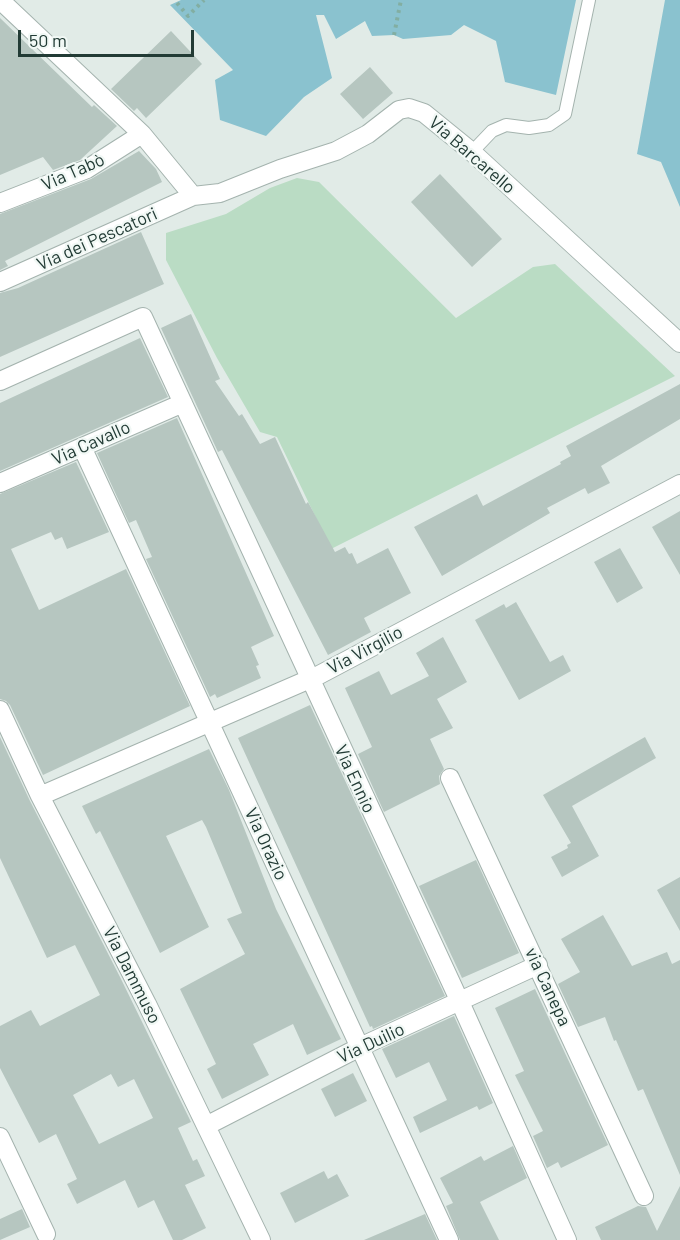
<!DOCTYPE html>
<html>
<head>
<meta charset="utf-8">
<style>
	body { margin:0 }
	#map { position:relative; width:680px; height:1240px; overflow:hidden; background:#e1ebe7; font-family:Barlow,sans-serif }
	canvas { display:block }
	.scale { position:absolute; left:18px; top:30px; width:176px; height:27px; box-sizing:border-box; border:3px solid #223b35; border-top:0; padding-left:8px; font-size:18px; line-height:21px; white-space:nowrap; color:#223b35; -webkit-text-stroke:4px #f1f8f5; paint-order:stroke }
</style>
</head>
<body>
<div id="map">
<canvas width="680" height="1240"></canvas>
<div class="scale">50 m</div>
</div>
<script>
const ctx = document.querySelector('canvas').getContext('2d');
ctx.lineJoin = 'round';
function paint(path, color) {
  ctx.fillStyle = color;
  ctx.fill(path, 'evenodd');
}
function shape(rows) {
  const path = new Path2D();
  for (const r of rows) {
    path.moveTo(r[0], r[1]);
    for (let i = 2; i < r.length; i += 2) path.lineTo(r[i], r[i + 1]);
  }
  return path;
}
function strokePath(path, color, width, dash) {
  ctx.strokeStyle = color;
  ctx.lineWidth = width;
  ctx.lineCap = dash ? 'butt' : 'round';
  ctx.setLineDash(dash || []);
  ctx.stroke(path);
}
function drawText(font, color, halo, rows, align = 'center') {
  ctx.font = font + ' Barlow,sans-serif';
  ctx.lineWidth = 4.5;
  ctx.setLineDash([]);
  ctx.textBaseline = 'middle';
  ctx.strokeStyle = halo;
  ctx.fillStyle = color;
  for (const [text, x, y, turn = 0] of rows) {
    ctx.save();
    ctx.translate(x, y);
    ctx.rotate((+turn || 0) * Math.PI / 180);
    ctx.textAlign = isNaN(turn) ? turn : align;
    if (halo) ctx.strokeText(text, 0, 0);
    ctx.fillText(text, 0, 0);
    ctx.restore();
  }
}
const green = shape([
	[297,178,319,182,456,318,533,267,555,264,675,376,331,549,277,437,260,432,217,358,166,260,166,233,226,214,270,188]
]);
const water = shape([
	[181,0,576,0,556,95,505,82,496,41,464,25,451,35,403,39,394,35,372,36,365,21,336,39,324,15,316,15,332,78,304,97,266,136,220,120,215,80,233,70,170,5],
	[665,0,680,0,680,207,661,162,637,154]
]);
const building = shape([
	[0,18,92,107,94,105,117,126,80,160,53,170,43,157,0,175],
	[171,31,202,64,146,118,137,108,134,111,111,89],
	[370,67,393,93,363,119,340,94],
	[139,151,156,169,162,182,5,261,8,266,0,270,0,214,91,179],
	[440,174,502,239,472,267,411,202],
	[141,232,164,284,0,357,0,293,18,288],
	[191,314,220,379,215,381,239,416,242,414,260,444,275,437,306,504,308,502,335,552,345,547,349,554,352,553,357,564,388,548,411,593,364,618,371,632,328,655,222,450,218,452,161,328],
	[140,338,168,397,0,471,0,403],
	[680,384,680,419,601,466,610,483,588,494,585,488,547,508,550,513,442,576,414,527,477,494,483,506,561,464,560,462,571,456,566,446],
	[177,418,274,636,251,647,259,665,256,666,261,678,217,698,215,694,210,697,146,559,152,557,136,520,129,523,97,453],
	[76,462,109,532,67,549,62,537,55,540,51,532,11,549,39,610,126,569,190,706,43,775,10,705,6,701,0,699,0,494],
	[680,511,680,575,652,527],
	[620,548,643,588,617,603,594,562],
	[516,602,550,662,563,655,571,671,519,700,475,620,504,604,506,608],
	[443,637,467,682,437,699,453,728,430,739,444,769,439,776,440,784,384,812,358,754,372,747,345,688,379,671,391,695,429,676,416,653],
	[310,705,445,996,373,1029,372,1026,370,1027,238,738],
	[0,737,30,801,120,977,191,1122,178,1128,193,1161,197,1159,205,1176,185,1185,206,1228,182,1240,173,1240,154,1200,138,1208,125,1180,77,1204,67,1184,77,1179,56,1134,39,1143,0,1068,0,1026,31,1010,40,1026,100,995,75,945,47,958,0,858],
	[111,1074,118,1087,134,1079,153,1118,99,1144,73,1095],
	[645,737,656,758,572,806,599,856,562,877,551,857,568,848,567,845,571,843,543,795],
	[209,749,229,790,276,909,341,1039,307,1055,293,1024,253,1044,269,1075,222,1099,207,1069,216,1064,180,989,245,954,227,919,242,913,206,827,202,820,166,836,209,927,160,953,100,831,96,834,82,806],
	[476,860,519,953,462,978,419,886],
	[680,877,680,931,657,890],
	[603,915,632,966,667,952,672,964,680,960,680,1175,643,1089,638,1091,616,1040,614,1041,605,1017,578,1027,558,984,580,972,561,939],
	[535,989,608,1145,561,1168,558,1162,547,1168,533,1136,543,1131,515,1075,524,1071,495,1008],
	[454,1016,493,1103,479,1110,477,1106,420,1133,413,1117,447,1100,429,1062,396,1078,382,1049],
	[353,1073,367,1101,335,1117,321,1089],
	[513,1146,527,1178,480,1202,499,1240,460,1240,446,1206,453,1203,440,1178,481,1156,484,1161],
	[324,1171,328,1179,337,1174,349,1196,295,1223,280,1193],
	[680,1186,680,1240,601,1240,595,1227,638,1206,646,1207,657,1231],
	[22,1209,30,1227,0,1240,0,1219],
	[425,1214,437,1240,364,1240]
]);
const path = shape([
	[177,3,188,16,204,0],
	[394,35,401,0]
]);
const service = shape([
	[472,152,492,131,506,125,529,128,549,125,565,114,589,0]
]);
const minor = shape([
	[0,0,142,134,193,196],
	[0,203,87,169,142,134],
	[0,282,193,196,220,193,280,169,336,151,368,134,399,110,409,108,424,113,472,152,680,343],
	[0,381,143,317,460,1002,567,1240],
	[82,447,449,1240],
	[0,483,183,403],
	[0,710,40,796,147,1004,261,1240],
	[450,778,644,1196],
	[40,796,319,675,680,484],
	[206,1126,360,1047,538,965],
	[0,1137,46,1234]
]);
const streetNames = [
	["Via Barcarello",472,155,41],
	["Via Tabò",73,172,-24],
	["Via dei Pescatori",97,239,-24],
	["Via Cavallo",91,443,-24],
	["Via Virgilio",365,650,-28],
	["Via Ennio",355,779,65],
	["Via Orazio",266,844,65],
	["Via Dammuso",132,975,63],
	["via Canepa",548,987,65],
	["Via Duilio",371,1043,-25]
];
paint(green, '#badcc4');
paint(water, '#8ac2cf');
paint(building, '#b6c6c0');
strokePath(service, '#a4b3ae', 14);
strokePath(minor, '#a4b3ae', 20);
strokePath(path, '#82aea2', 4, [3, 4.5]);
strokePath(service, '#fff', 12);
strokePath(minor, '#fff', 18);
drawText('18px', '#223b35', '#f1f8f5', streetNames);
</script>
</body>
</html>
